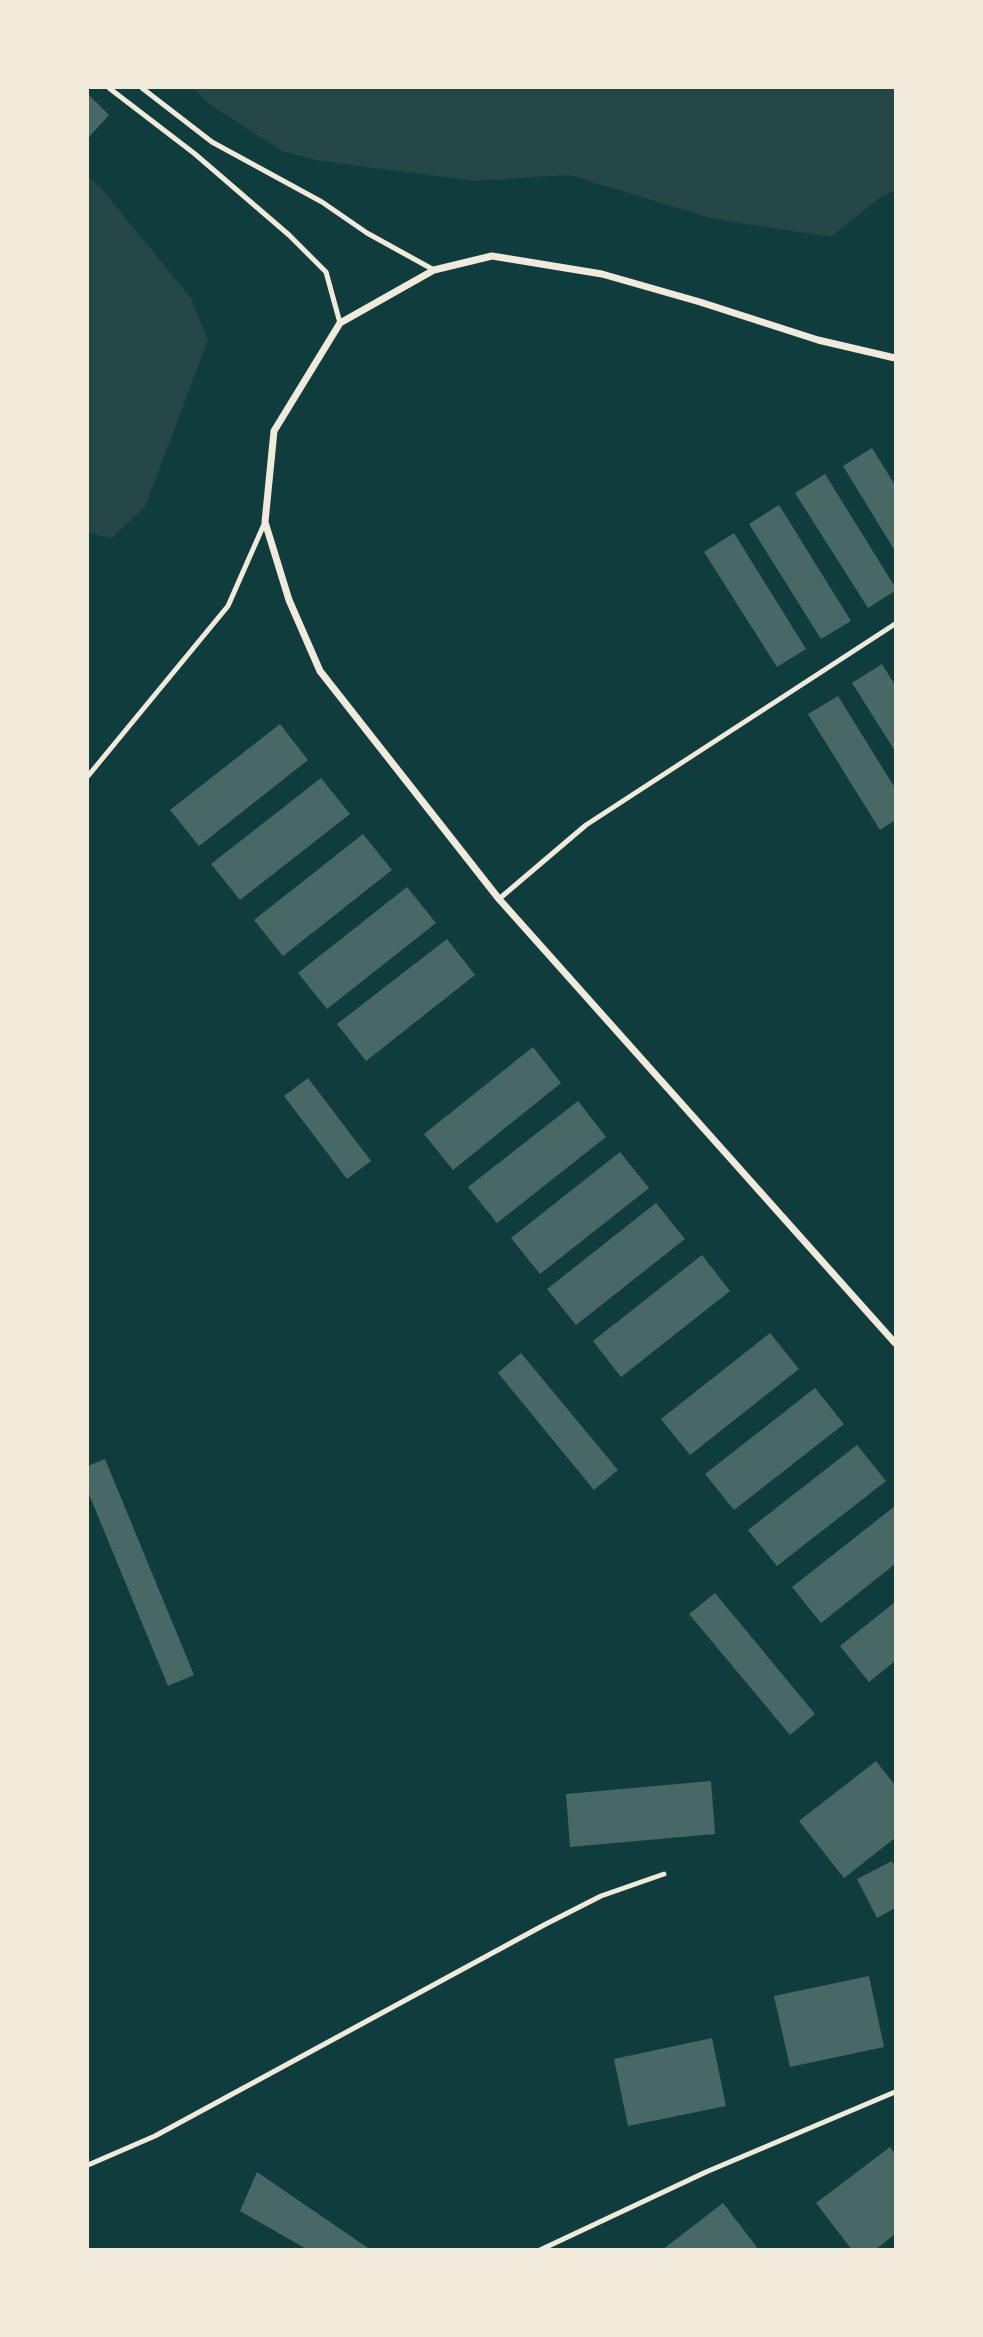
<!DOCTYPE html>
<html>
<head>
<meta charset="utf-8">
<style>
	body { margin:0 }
	#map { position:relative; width:983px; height:2337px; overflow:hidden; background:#0f3d3e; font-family:Roboto,sans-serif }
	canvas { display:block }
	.frame { position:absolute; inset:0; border:89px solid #f1e9da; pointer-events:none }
</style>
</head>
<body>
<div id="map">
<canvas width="983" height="2337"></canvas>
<div class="frame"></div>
</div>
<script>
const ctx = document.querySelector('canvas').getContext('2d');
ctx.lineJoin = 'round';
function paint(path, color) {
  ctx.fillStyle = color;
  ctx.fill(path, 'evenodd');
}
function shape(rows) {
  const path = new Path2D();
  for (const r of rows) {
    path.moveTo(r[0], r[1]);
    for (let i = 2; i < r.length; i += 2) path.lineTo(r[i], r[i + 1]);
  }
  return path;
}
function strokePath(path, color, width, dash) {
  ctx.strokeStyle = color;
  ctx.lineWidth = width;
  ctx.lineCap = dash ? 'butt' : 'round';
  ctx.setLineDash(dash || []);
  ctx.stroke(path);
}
const green = shape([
	[193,88,895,88,895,191,881,197,831,237,714,219,569,175,475,181,320,161,282,151,209,104],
	[88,177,101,188,191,298,208,340,145,507,112,538,88,533]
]);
const building = shape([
	[88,94,109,115,88,138],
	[872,448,895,485,895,551,843,466],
	[825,474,895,587,895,591,868,608,795,493],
	[779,505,851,621,821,639,749,524],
	[734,533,806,649,777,667,704,552],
	[882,664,895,685,895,751,852,683],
	[838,696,895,788,895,820,880,830,808,714],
	[280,724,308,760,199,846,170,810],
	[321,778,350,814,240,900,211,864],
	[363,834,392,870,283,956,254,920],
	[407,887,436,923,327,1009,298,973],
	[447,939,475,975,366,1061,337,1024],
	[533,1047,561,1083,453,1170,424,1134],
	[308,1078,371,1161,347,1179,284,1096],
	[578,1101,606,1137,497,1223,468,1187],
	[620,1152,649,1188,540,1274,511,1238],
	[656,1203,685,1239,576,1325,547,1289],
	[702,1255,730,1291,621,1377,593,1341],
	[770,1333,799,1369,690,1455,661,1419],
	[521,1353,618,1470,594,1490,498,1373],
	[815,1388,844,1424,734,1510,705,1474],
	[857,1445,886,1481,777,1566,748,1530],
	[105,1459,194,1675,168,1686,88,1492,88,1466],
	[895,1506,895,1564,821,1623,792,1587],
	[715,1593,815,1714,790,1735,689,1614],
	[895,1602,895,1661,869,1682,840,1646],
	[876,1761,895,1785,895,1838,844,1878,799,1821],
	[711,1781,715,1834,570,1847,566,1794],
	[892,1861,895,1867,895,1908,877,1918,857,1879],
	[869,1976,884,2047,790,2067,774,1996],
	[712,2038,726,2106,628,2126,614,2059],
	[890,2147,895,2154,895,2234,875,2250,852,2250,816,2203],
	[257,2172,371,2250,308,2250,240,2211],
	[723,2203,759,2250,662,2250]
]);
const service = shape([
	[109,88,195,154,289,235,326,272,340,323],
	[142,88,212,142,322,202,367,233,434,270],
	[88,776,228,606,265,522],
	[499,899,586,825,895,624],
	[88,2165,155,2136,544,1925,601,1896,664,1874],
	[540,2250,706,2172,895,2092]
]);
const minor = shape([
	[895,358,818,340,700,302,602,274,492,256,434,270,340,323,274,431,265,522,289,600,320,671,499,899,895,1343]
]);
paint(green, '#244646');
paint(building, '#486865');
strokePath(service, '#f1e9da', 5);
strokePath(minor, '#f1e9da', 7);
</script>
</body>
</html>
